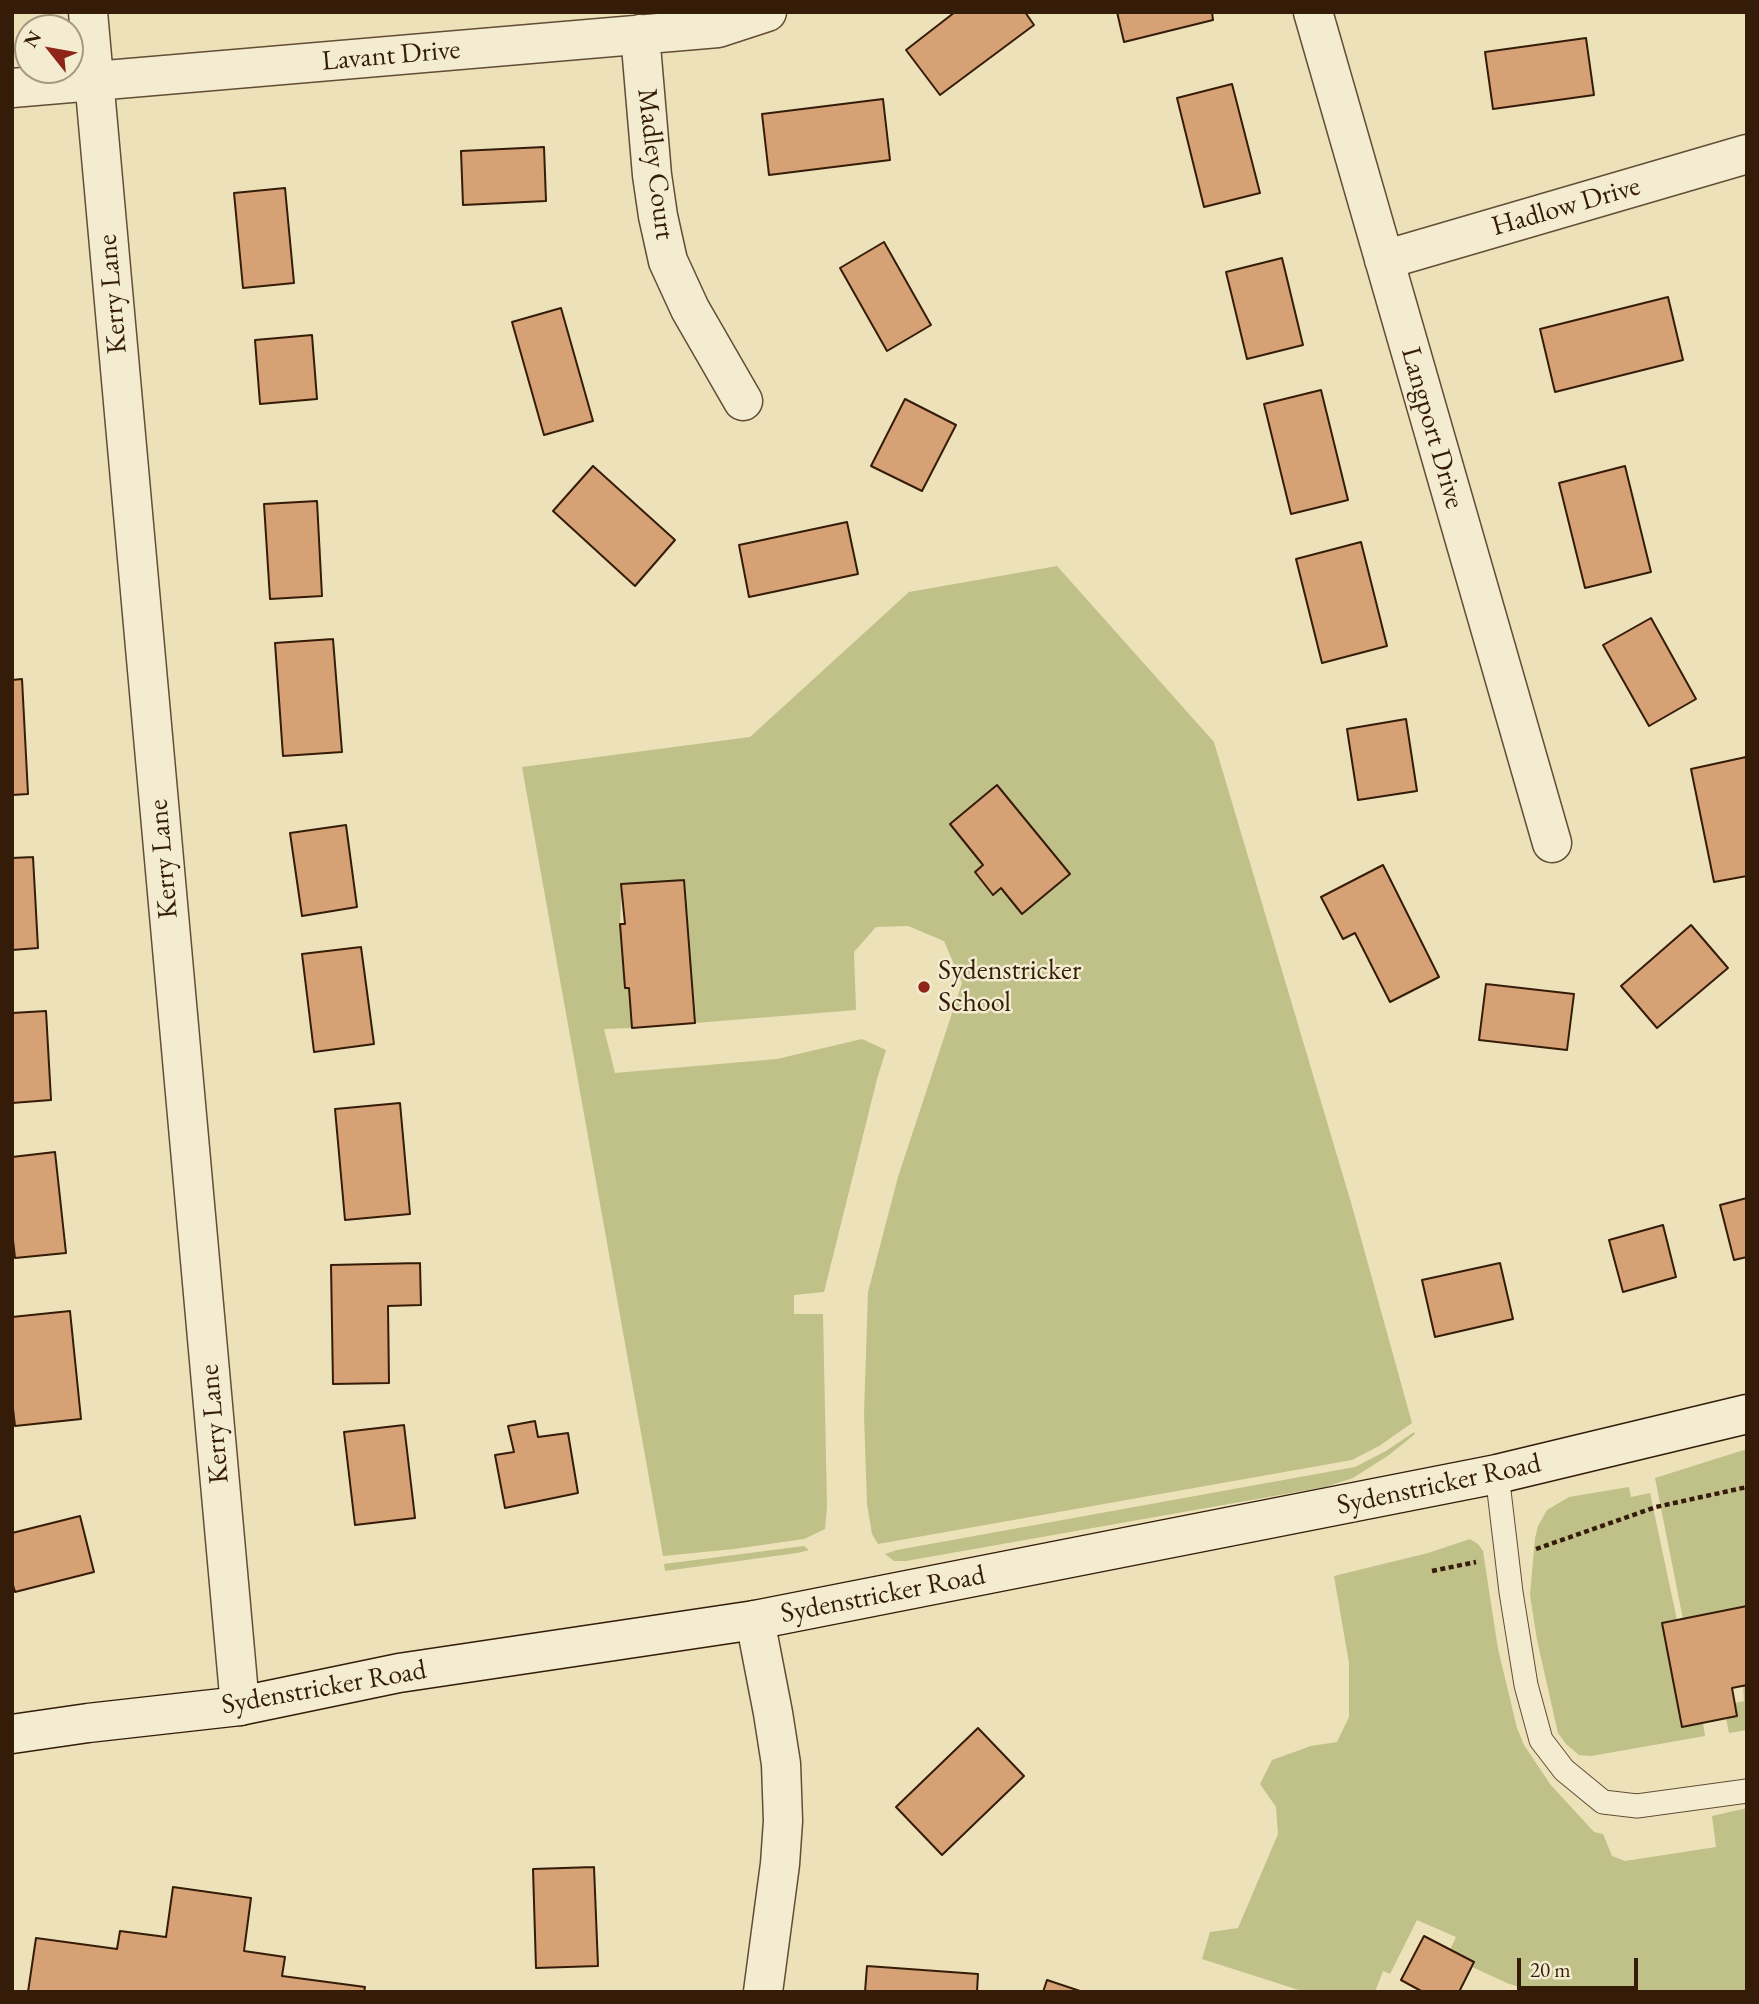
<!DOCTYPE html>
<html>
<head>
<meta charset="utf-8">
<style>
	body { margin:0 }
	#map { position:relative; width:1759px; height:2004px; overflow:hidden; background:#ece1b8; font-family:"EB Garamond",serif }
	canvas { display:block }
	.frame { position:absolute; inset:0; border:14px solid #351c09; pointer-events:none }
	.north { position:absolute; left:14px; top:14px; width:70px; height:70px; box-sizing:border-box; background:#f3ecd1; border:2px solid #a79981; border-radius:50%; rotate:301deg; font-size:19px; font-weight:700; line-height:28px; text-align:center; color:#351c09 }
	.north::after { content:''; display:block; margin:auto; width:24px; height:32px; background:#8f2418; clip-path:polygon(50% 0,100% 100%,50% 72%,0 100%) }
	.scale { position:absolute; left:1517px; top:1958px; width:121px; height:32px; box-sizing:border-box; border:4px solid #351c09; border-top:0; padding-left:9px; font-size:21px; line-height:24px; white-space:nowrap; color:#351c09; -webkit-text-stroke:5px #f3ecd1; paint-order:stroke }
</style>
</head>
<body>
<div id="map">
<canvas width="1759" height="2004"></canvas>
<div class="frame"></div>
<div class="north">N</div>
<div class="scale">20 m</div>
</div>
<script>
const ctx = document.querySelector('canvas').getContext('2d');
ctx.lineJoin = 'round';
function paint(path, color) {
  ctx.fillStyle = color;
  ctx.fill(path, 'evenodd');
}
function shape(rows) {
  const path = new Path2D();
  for (const r of rows) {
    path.moveTo(r[0], r[1]);
    for (let i = 2; i < r.length; i += 2) path.lineTo(r[i], r[i + 1]);
  }
  return path;
}
function strokePath(path, color, width, dash) {
  ctx.strokeStyle = color;
  ctx.lineWidth = width;
  ctx.lineCap = dash ? 'butt' : 'round';
  ctx.setLineDash(dash || []);
  ctx.stroke(path);
}
function drawText(font, color, halo, rows, align = 'center') {
  ctx.font = font + ' "EB Garamond",serif';
  ctx.lineWidth = 5;
  ctx.setLineDash([]);
  ctx.textBaseline = 'middle';
  ctx.strokeStyle = halo;
  ctx.fillStyle = color;
  for (const [text, x, y, turn = 0] of rows) {
    ctx.save();
    ctx.translate(x, y);
    ctx.rotate((+turn || 0) * Math.PI / 180);
    ctx.textAlign = isNaN(turn) ? turn : align;
    if (halo) ctx.strokeText(text, 0, 0);
    ctx.fillText(text, 0, 0);
    ctx.restore();
  }
}
const green = shape([
	[1057,566,1214,742,1352,1206,1412,1423,1379,1446,1352,1460,878,1544,872,1534,867,1504,864,1414,868,1292,898,1177,962,983,944,941,908,926,876,927,854,952,856,1010,695,1023,684,880,622,884,620,924,625,988,629,988,632,1028,604,1029,615,1073,777,1059,862,1039,886,1050,877,1079,824,1292,794,1295,794,1314,823,1314,827,1507,825,1529,804,1539,734,1549,663,1556,522,767,750,737,909,592],
	[1414,1432,1415,1434,1389,1455,1353,1478,1325,1487,906,1561,894,1561,885,1554,897,1550,1355,1467,1386,1451],
	[1747,1449,1747,1606,1683,1619,1655,1478],
	[1629,1487,1631,1497,1650,1493,1677,1620,1662,1623,1682,1727,1703,1723,1705,1736,1591,1756,1579,1755,1566,1744,1558,1733,1537,1640,1530,1595,1535,1538,1538,1526,1547,1510,1569,1497],
	[1470,1539,1478,1544,1483,1551,1498,1649,1517,1728,1524,1745,1550,1784,1594,1832,1603,1834,1612,1856,1625,1861,1716,1847,1712,1816,1747,1808,1747,1992,1534,1992,1507,1983,1472,1967,1474,1962,1450,1950,1456,1937,1417,1920,1390,1974,1383,1971,1375,1992,1305,1992,1202,1959,1210,1932,1238,1928,1278,1834,1276,1807,1260,1784,1272,1760,1311,1746,1337,1742,1349,1717,1349,1663,1334,1576,1428,1553],
	[804,1546,809,1550,797,1553,665,1571,664,1564],
	[1743,1685,1747,1685,1747,1730,1729,1733,1726,1718,1737,1716,1735,1703,1744,1701]
]);
const building = shape([
	[955,12,1025,12,1034,25,940,95,906,50,955,12],
	[1117,12,1212,12,1213,20,1124,42,1117,12],
	[1586,38,1594,95,1493,109,1485,52,1586,38],
	[1232,84,1260,193,1204,207,1177,98,1232,84],
	[883,99,890,160,769,175,762,114,883,99],
	[544,147,546,201,463,205,461,151,544,147],
	[285,188,294,283,243,288,234,193,285,188],
	[884,242,931,325,887,351,840,268,884,242],
	[1282,258,1303,345,1247,359,1226,272,1282,258],
	[1668,297,1683,360,1555,392,1540,329,1668,297],
	[561,308,593,421,544,435,512,322,561,308],
	[312,335,317,399,260,404,255,340,312,335],
	[1321,390,1348,500,1291,514,1264,404,1321,390],
	[905,399,956,425,922,491,871,466,905,399],
	[593,466,675,540,635,586,553,511,593,466],
	[1625,466,1651,572,1585,588,1559,483,1625,466],
	[317,501,322,596,270,599,264,504,317,501],
	[847,522,858,574,749,597,739,545,847,522],
	[1361,542,1387,646,1322,663,1296,559,1361,542],
	[1651,618,1696,699,1649,726,1603,645,1651,618],
	[333,639,342,752,283,756,275,643,333,639],
	[22,679,28,794,12,795,12,680,22,679],
	[1406,719,1417,791,1358,800,1347,729,1406,719],
	[1746,757,1747,876,1714,882,1691,769,1746,757],
	[997,785,1070,874,1022,914,1001,888,993,895,975,872,983,865,950,824,997,785],
	[346,825,357,907,302,916,290,833,346,825],
	[33,857,38,948,12,950,12,858,33,857],
	[1383,865,1439,977,1390,1002,1355,933,1343,939,1321,897,1383,865],
	[684,880,695,1023,632,1028,629,988,625,988,620,924,625,924,621,884,684,880],
	[1691,925,1728,968,1657,1028,1621,986,1691,925],
	[361,947,374,1044,314,1052,302,954,361,947],
	[1486,984,1574,994,1567,1050,1479,1040,1486,984],
	[46,1011,51,1100,12,1103,12,1013,46,1011],
	[400,1103,410,1214,345,1220,335,1109,400,1103],
	[55,1152,66,1253,15,1258,12,1231,12,1157,55,1152],
	[1747,1198,1747,1257,1734,1260,1720,1205,1747,1198],
	[1663,1225,1676,1277,1623,1292,1609,1240,1663,1225],
	[420,1263,421,1305,388,1306,389,1383,333,1384,331,1265,420,1263],
	[1500,1263,1513,1319,1435,1337,1422,1280,1500,1263],
	[70,1311,81,1419,15,1426,12,1400,12,1317,70,1311],
	[535,1421,538,1437,568,1433,578,1493,505,1508,495,1455,514,1452,508,1426,535,1421],
	[404,1425,415,1518,355,1525,344,1432,404,1425],
	[80,1516,94,1572,15,1592,12,1582,12,1533,80,1516],
	[1747,1606,1747,1685,1732,1688,1737,1716,1682,1727,1662,1623,1747,1606],
	[978,1728,1024,1776,942,1855,896,1807,978,1728],
	[594,1867,598,1966,536,1968,533,1869,594,1867],
	[173,1887,251,1898,244,1951,285,1957,282,1976,365,1987,364,1992,28,1992,36,1938,117,1949,120,1931,166,1937,173,1887],
	[1424,1936,1474,1962,1459,1992,1423,1992,1401,1980,1424,1936],
	[867,1966,978,1974,977,1992,865,1992,867,1966],
	[1047,1980,1083,1992,1043,1992,1047,1980]
]);
const path = shape([
	[1536,1549,1656,1507,1747,1487],
	[1432,1571,1476,1562]
]);
const lane = shape([
	[1497,1474,1511,1592,1526,1685,1541,1740,1564,1770,1603,1802,1637,1806,1747,1791]
]);
const street = shape([
	[88,12,240,1706],
	[1313,12,1552,843],
	[640,34,652,175,658,216,668,261,690,309,743,401],
	[12,88,718,28,767,12],
	[1384,260,1747,154],
	[755,1620,773,1713,781,1764,783,1821,780,1864,763,1992]
]);
const secondary = shape([
	[12,1734,88,1723,240,1706,399,1673,755,1620,1497,1474,1747,1414]
]);
const markers = [
	[924,987,7,"#8f2418"]
];
const streetNames = [
	["Lavant Drive",391,56,-5],
	["Madley Court",655,164,83],
	["Hadlow Drive",1566,207,-16],
	["Kerry Lane",113,294,-95],
	["Langport Drive",1432,428,74],
	["Kerry Lane",164,859,-95],
	["Kerry Lane",215,1424,-95],
	["Sydenstricker Road",1439,1485,-12],
	["Sydenstricker Road",883,1595,-11],
	["Sydenstricker Road",324,1688,-10]
];
const poiNames = [
	["Sydenstricker",938,971],
	["School",938,1003]
];
paint(green, '#c0c089');
paint(building, '#d5a175');
strokePath(building, '#351c09', 2);
strokePath(lane, '#634d35', 25);
strokePath(street, '#634d35', 41);
strokePath(secondary, '#351c09', 41);
strokePath(path, '#351c09', 4.5, [5, 3.5]);
strokePath(lane, '#f3ecd1', 23);
strokePath(street, '#f3ecd1', 38);
strokePath(secondary, '#f3ecd1', 38);
for (const [x, y, r, color] of markers) {
  const dot = new Path2D();
  dot.arc(x, y, r, 0, 2 * Math.PI);
  ctx.fillStyle = color;
  ctx.fill(dot);
  strokePath(dot, '#f3ecd1', 2.5);
}
drawText('28px', '#351c09', '#f3ecd1', streetNames);
drawText('28px', '#351c09', '#f3ecd1', poiNames, 'left');
</script>
</body>
</html>
